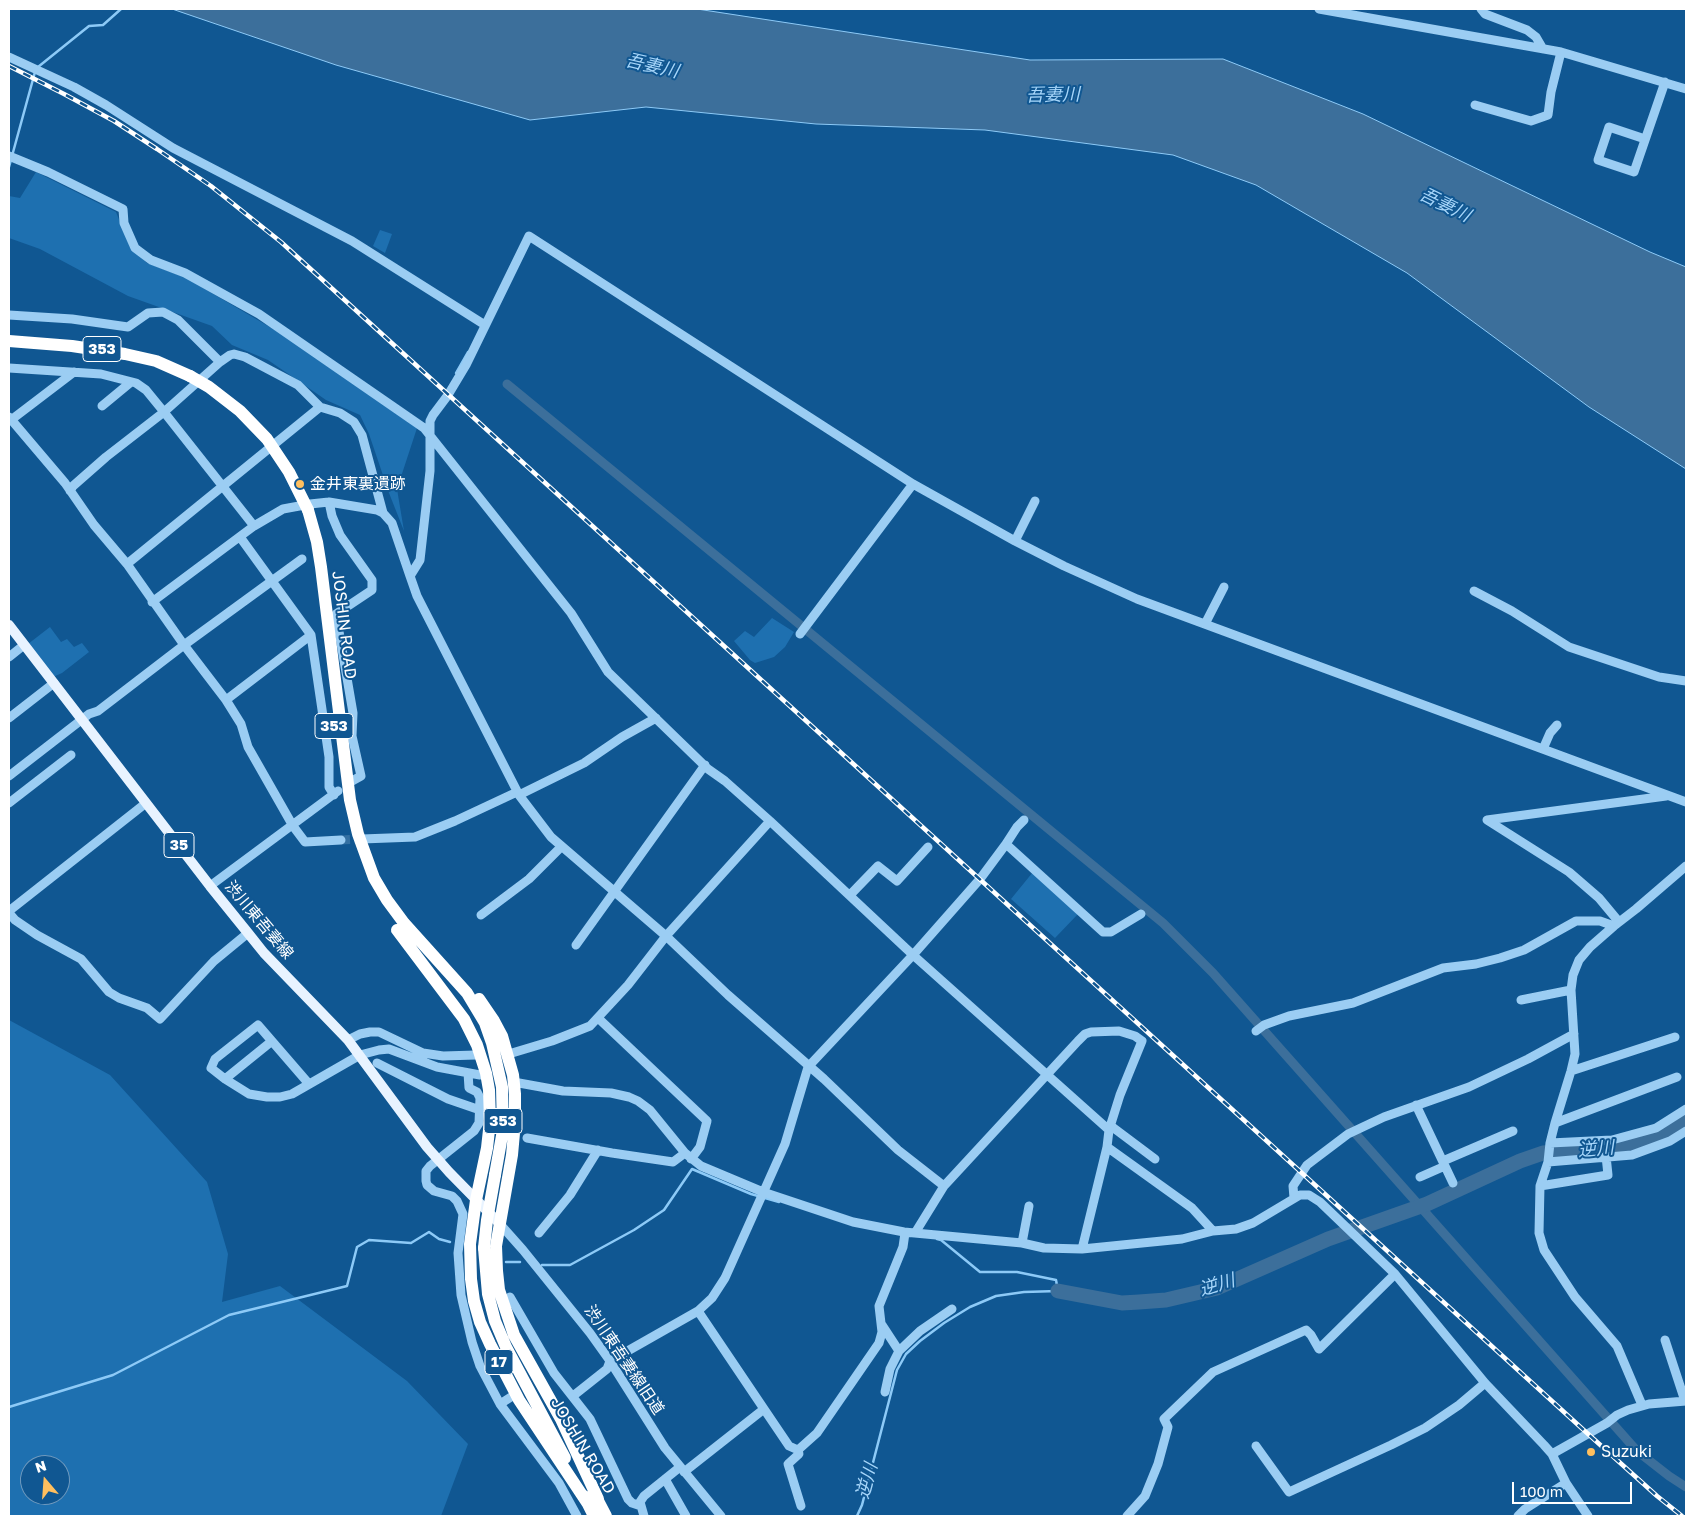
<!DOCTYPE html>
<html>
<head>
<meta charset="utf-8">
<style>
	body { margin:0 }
	#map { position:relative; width:1695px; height:1525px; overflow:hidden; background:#105792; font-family:"Golos Text",sans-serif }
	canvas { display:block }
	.frame { position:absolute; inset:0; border:10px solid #fff; pointer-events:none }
	.north { position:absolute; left:20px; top:1455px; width:50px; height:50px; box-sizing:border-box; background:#105792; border:1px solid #709abe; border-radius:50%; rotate:342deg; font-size:14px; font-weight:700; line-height:20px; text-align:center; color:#fff }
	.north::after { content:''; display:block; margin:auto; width:18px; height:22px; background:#ffbf5e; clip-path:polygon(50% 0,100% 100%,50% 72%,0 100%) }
	.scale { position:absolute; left:1512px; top:1482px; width:120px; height:22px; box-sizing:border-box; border:2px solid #fff; border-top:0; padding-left:6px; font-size:15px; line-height:18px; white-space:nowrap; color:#fff; -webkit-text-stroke:4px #105792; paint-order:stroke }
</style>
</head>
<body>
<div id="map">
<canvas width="1695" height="1525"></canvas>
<div class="frame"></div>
<div class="north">N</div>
<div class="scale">100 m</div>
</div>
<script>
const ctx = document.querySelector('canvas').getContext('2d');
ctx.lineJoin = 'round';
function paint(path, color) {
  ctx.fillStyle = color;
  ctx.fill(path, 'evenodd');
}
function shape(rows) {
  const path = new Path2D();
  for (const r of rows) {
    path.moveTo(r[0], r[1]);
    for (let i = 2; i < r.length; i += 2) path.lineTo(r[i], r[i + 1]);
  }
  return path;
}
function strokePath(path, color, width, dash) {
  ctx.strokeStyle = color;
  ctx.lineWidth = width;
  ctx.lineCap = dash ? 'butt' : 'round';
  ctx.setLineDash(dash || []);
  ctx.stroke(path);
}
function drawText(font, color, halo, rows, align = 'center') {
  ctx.font = font + ' "Golos Text","Noto Sans JP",sans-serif';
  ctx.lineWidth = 4;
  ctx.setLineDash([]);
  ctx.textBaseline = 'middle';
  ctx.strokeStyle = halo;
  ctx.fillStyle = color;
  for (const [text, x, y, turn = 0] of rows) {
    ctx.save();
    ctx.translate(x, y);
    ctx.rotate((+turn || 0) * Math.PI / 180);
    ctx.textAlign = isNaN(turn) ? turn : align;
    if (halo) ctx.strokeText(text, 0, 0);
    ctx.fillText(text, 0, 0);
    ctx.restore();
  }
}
const green = shape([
	[36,172,116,212,130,247,147,263,186,278,292,340,417,428,397,489,404,531,389,493,369,434,360,415,326,400,268,360,232,345,212,326,128,296,40,249,9,238,9,196,20,198],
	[380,230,392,234,385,253,373,246],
	[772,618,794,632,785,647,774,657,755,663,750,660,734,641,745,631,754,637],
	[50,627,61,642,67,639,74,647,82,643,89,652,62,673,53,677,28,644],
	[1033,872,1078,914,1055,938,1011,899],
	[9,1020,110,1075,207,1182,228,1254,222,1302,280,1286,407,1381,468,1444,441,1516,9,1516],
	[30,1465,60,1465,60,1495,30,1495]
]);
const water = shape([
	[172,9,697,9,1030,60,1223,59,1363,114,1650,252,1686,267,1686,469,1589,407,1407,273,1256,185,1173,155,985,130,816,124,646,107,530,120,336,65,172,9]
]);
const stream = shape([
	[38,67,89,26,103,25,121,9],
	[9,167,35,72],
	[456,373,468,352],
	[506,1262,520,1262],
	[542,1265,570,1265,634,1230,664,1210,692,1169,751,1194,779,1202],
	[9,1407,113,1375,229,1315,347,1286,357,1247,369,1240,411,1243,429,1232,439,1239,450,1242],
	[857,1516,862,1505,897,1370,906,1354,920,1341,944,1323,970,1307,996,1296,1024,1292,1058,1291,1056,1280,1017,1272,980,1272,941,1240,937,1239]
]);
const canal = shape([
	[507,384,1163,923,1213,973,1637,1451,1669,1476,1686,1487]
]);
const river = shape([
	[1058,1291,1122,1303,1139,1302,1166,1300,1217,1288,1328,1239,1427,1204,1520,1161,1543,1153,1629,1146,1665,1133,1686,1119]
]);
const minorTunnel = shape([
	[341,840,362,839]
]);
const minor = shape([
	[1319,9,1561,52,1686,89],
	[1481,9,1485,14,1527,30,1536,37,1543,49],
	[9,57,74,87,106,105,173,148,352,241,485,325],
	[1475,105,1531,121,1548,115,1551,92,1561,52],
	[1645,139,1609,127,1598,160,1634,172,1665,82],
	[9,156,48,172,123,209,124,223,135,248,151,260,185,273,259,314,424,428,571,613,608,672,708,769,725,781,770,821,913,955,1109,1130],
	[9,315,72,319,128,327,148,313,163,312,178,320,220,362],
	[9,368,101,374,136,383,146,390,164,412,254,526],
	[102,406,131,382],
	[9,417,65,483,94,525,127,564,184,645,226,700,241,724,248,747,293,826,305,842,341,840],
	[11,420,74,372],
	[70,491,73,486,106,457,164,412,220,362,230,355,234,354,245,357,298,385,320,407,340,413,354,422,362,435,383,513],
	[329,502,332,516,340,535,372,580,372,590,336,614,353,713,352,736,361,776,352,781],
	[240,537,311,635],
	[1015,541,1035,501],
	[127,564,320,407],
	[1474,591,1512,611,1569,647,1659,677,1686,681],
	[152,602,254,526,283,509,310,504,329,502,377,510,383,513,392,523,410,576],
	[1205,624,1224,587],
	[800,634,913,484],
	[9,657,24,645],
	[226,700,311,635,329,757,329,787,334,795],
	[9,718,54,683],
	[1543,749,1550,733,1557,725],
	[9,776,89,714,98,711,184,645,302,559],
	[519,795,584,763,622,737,656,718],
	[9,803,71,755],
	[362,839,415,837,455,821,517,792],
	[1006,844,1103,932,1111,932,1141,914],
	[210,886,338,791],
	[850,895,878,866,897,881,928,847],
	[9,911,146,803],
	[9,913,15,920,37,935,81,959,109,992,119,998,147,1008,160,1019,214,961,248,933],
	[481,915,529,879,561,847],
	[1619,922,1599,898,1569,872,1487,820,1666,796],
	[576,945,705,765],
	[1521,1000,1571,990],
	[598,1018,707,1121,700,1147,691,1159],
	[1256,1031,1264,1025,1289,1016,1353,1003,1443,968,1476,964,1500,958,1524,950,1576,921,1600,921,1614,926],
	[348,1040,360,1034,370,1032,379,1032,423,1053,443,1056,476,1055],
	[512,1053,552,1041,590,1026,628,985,666,936,770,821],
	[377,1063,448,1099,480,1110],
	[1571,1071,1675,1037],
	[468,1073,469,1088,477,1092,480,1098,479,1123,474,1131,430,1166,426,1171,426,1181,427,1185,434,1191,452,1196,457,1201,463,1214,458,1253,461,1295,472,1342,480,1366,500,1404,559,1483,577,1516],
	[225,1079,272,1041],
	[519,1083,563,1091,611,1093,629,1097,638,1101,650,1110,685,1153,701,1166,763,1192,853,1222,904,1232,1022,1243,1044,1248,1082,1249,1182,1239,1213,1231,1236,1229,1253,1223,1300,1195,1309,1195,1320,1202,1395,1274,1485,1383,1544,1445,1552,1454,1566,1483,1588,1516],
	[309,1084,258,1025,215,1059,211,1068,225,1079,249,1094,267,1097,280,1097,292,1094,360,1055,379,1050,389,1049,437,1067,480,1075],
	[1416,1105,1453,1183],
	[1555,1123,1677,1077],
	[1111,1126,1155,1159],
	[527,1138,612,1153,673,1162,685,1153],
	[1550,1143,1612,1140,1656,1128,1686,1109],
	[1107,1147,1192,1208,1213,1231],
	[1443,1161,1513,1131],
	[1548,1162,1632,1155,1670,1141,1686,1131],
	[1420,1177,1445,1166],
	[944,1186,898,1150,824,1079,728,995,666,936,551,837,519,795,417,596,410,576,420,560,430,471,430,421,433,415,448,395,466,365,529,236,913,484,1015,541,1064,566,1137,599,1686,802],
	[1540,1186,1608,1175,1606,1156],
	[1294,1198,1293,1186,1307,1165,1348,1134,1384,1117,1469,1087,1528,1059,1574,1034],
	[499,1223,523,1250,590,1333,610,1361,665,1448,721,1516],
	[539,1233,570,1195,598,1150],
	[915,1233,944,1186,1078,1041,1085,1034,1091,1032,1119,1031,1135,1036,1142,1041,1120,1095,1109,1130,1107,1147,1082,1249],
	[1022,1243,1029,1206],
	[510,1297,554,1373,590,1419,628,1499,632,1503,641,1506],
	[882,1325,899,1351],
	[1665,1340,1685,1401],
	[885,1392,890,1369,899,1351,920,1331,952,1309],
	[573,1396,607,1369,610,1361,698,1311,712,1298,725,1278,785,1144,808,1067,913,955,980,879,1006,844,1017,827,1024,820],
	[500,1404,511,1397],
	[1642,1405,1617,1346,1575,1297,1544,1250,1539,1233,1540,1186,1548,1162,1550,1143,1555,1123,1571,1071,1575,1054,1571,990,1573,975,1579,960,1590,947,1614,926,1636,909,1686,866],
	[764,1409,789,1446,798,1450,817,1433,879,1343,882,1332,879,1306,903,1247,905,1233],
	[1256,1446,1289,1492,1391,1445,1425,1428,1459,1405,1485,1383],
	[798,1450,799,1454,788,1464,801,1506],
	[1552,1454,1607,1423,1617,1415,1628,1410,1649,1404,1686,1401],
	[684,1472,764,1409,698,1311],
	[665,1479,686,1516],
	[644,1516,640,1502,644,1496,680,1467],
	[1127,1516,1145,1496,1158,1464,1168,1427,1164,1419,1213,1372,1306,1330,1311,1335,1319,1349,1395,1274],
	[1518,1516,1525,1509,1566,1483]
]);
const major = shape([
	[9,625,210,886,248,933,264,953,348,1040,427,1147,449,1172,499,1223]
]);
const highway = shape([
	[9,341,72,346,125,354,156,361,190,376],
	[308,510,317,542,321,567,350,800,358,834,374,878,387,900,404,923,467,993,485,1023,492,1043,502,1087,503,1130,495,1175],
	[397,930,464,1019,477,1045,486,1073,489,1090,490,1121,487,1148,476,1200,470,1244,471,1279,474,1301,480,1322,490,1344,519,1400,588,1504],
	[479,999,494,1021,502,1036,513,1075,515,1094,515,1122,512,1155,496,1246,497,1271,499,1290,514,1335,561,1419,598,1499],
	[484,1248,488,1294,495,1321,506,1347,565,1458],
	[594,1493,606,1516],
	[584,1496,594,1516]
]);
const rail = shape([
	[9,66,64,94,114,121,157,149,211,186,281,242,1587,1433,1657,1496,1682,1516]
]);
const highwayBridge = shape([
	[190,376,209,387,240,411,267,439,289,472,308,510],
	[484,1248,487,1220,495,1175]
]);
const markers = [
	[300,484,5,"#ffbf5e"],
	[1591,1452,5,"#ffbf5e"]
];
const shields = [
	[102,349,38],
	[334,726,38],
	[179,845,30],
	[503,1121,38],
	[499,1362,28]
];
const shieldNames = [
	["353",102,349],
	["353",334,726],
	["35",179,845],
	["353",503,1121],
	["17",499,1362]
];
const poiNames = [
	["金井東裏遺跡",310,484],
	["Suzuki",1601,1452]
];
const streetNames = [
	["JOSHIN ROAD",344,625,83],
	["渋川東吾妻線",259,920,50],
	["渋川東吾妻線旧道",624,1360,56],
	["JOSHIN ROAD",583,1446,59]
];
const waterNames = [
	["吾妻川",652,66,13],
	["吾妻川",1053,95,-1],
	["吾妻川",1445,205,26],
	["逆川",1596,1149,-5],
	["逆川",1217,1285,-17],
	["逆川",867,1481,-75]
];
paint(green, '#1e70b0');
paint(water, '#3c6f9b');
strokePath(water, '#8dcaf7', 1);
strokePath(stream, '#8dcaf7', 2.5);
strokePath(canal, '#3c6f9b', 9);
strokePath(river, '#3c6f9b', 15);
strokePath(minorTunnel, '#3470a2', 9, [9, 4.5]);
strokePath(minor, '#9bcdf3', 9);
strokePath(major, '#e8f3ff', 10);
strokePath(highway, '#fff', 12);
strokePath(rail, '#fff', 4.5);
strokePath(rail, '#105792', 2.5, [8]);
strokePath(highwayBridge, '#fff', 12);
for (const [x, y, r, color] of markers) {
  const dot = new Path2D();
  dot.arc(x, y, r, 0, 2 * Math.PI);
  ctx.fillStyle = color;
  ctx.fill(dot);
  strokePath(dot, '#105792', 2);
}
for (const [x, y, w] of shields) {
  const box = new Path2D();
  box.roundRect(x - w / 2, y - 12.5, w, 25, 4);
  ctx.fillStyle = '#105792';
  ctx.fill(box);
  strokePath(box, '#fff', 1);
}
drawText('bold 15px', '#fff', null, shieldNames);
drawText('16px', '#fff', '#105792', poiNames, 'left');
drawText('16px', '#fff', '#105792', streetNames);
drawText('italic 18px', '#a7d6fa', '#105792', waterNames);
</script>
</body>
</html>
